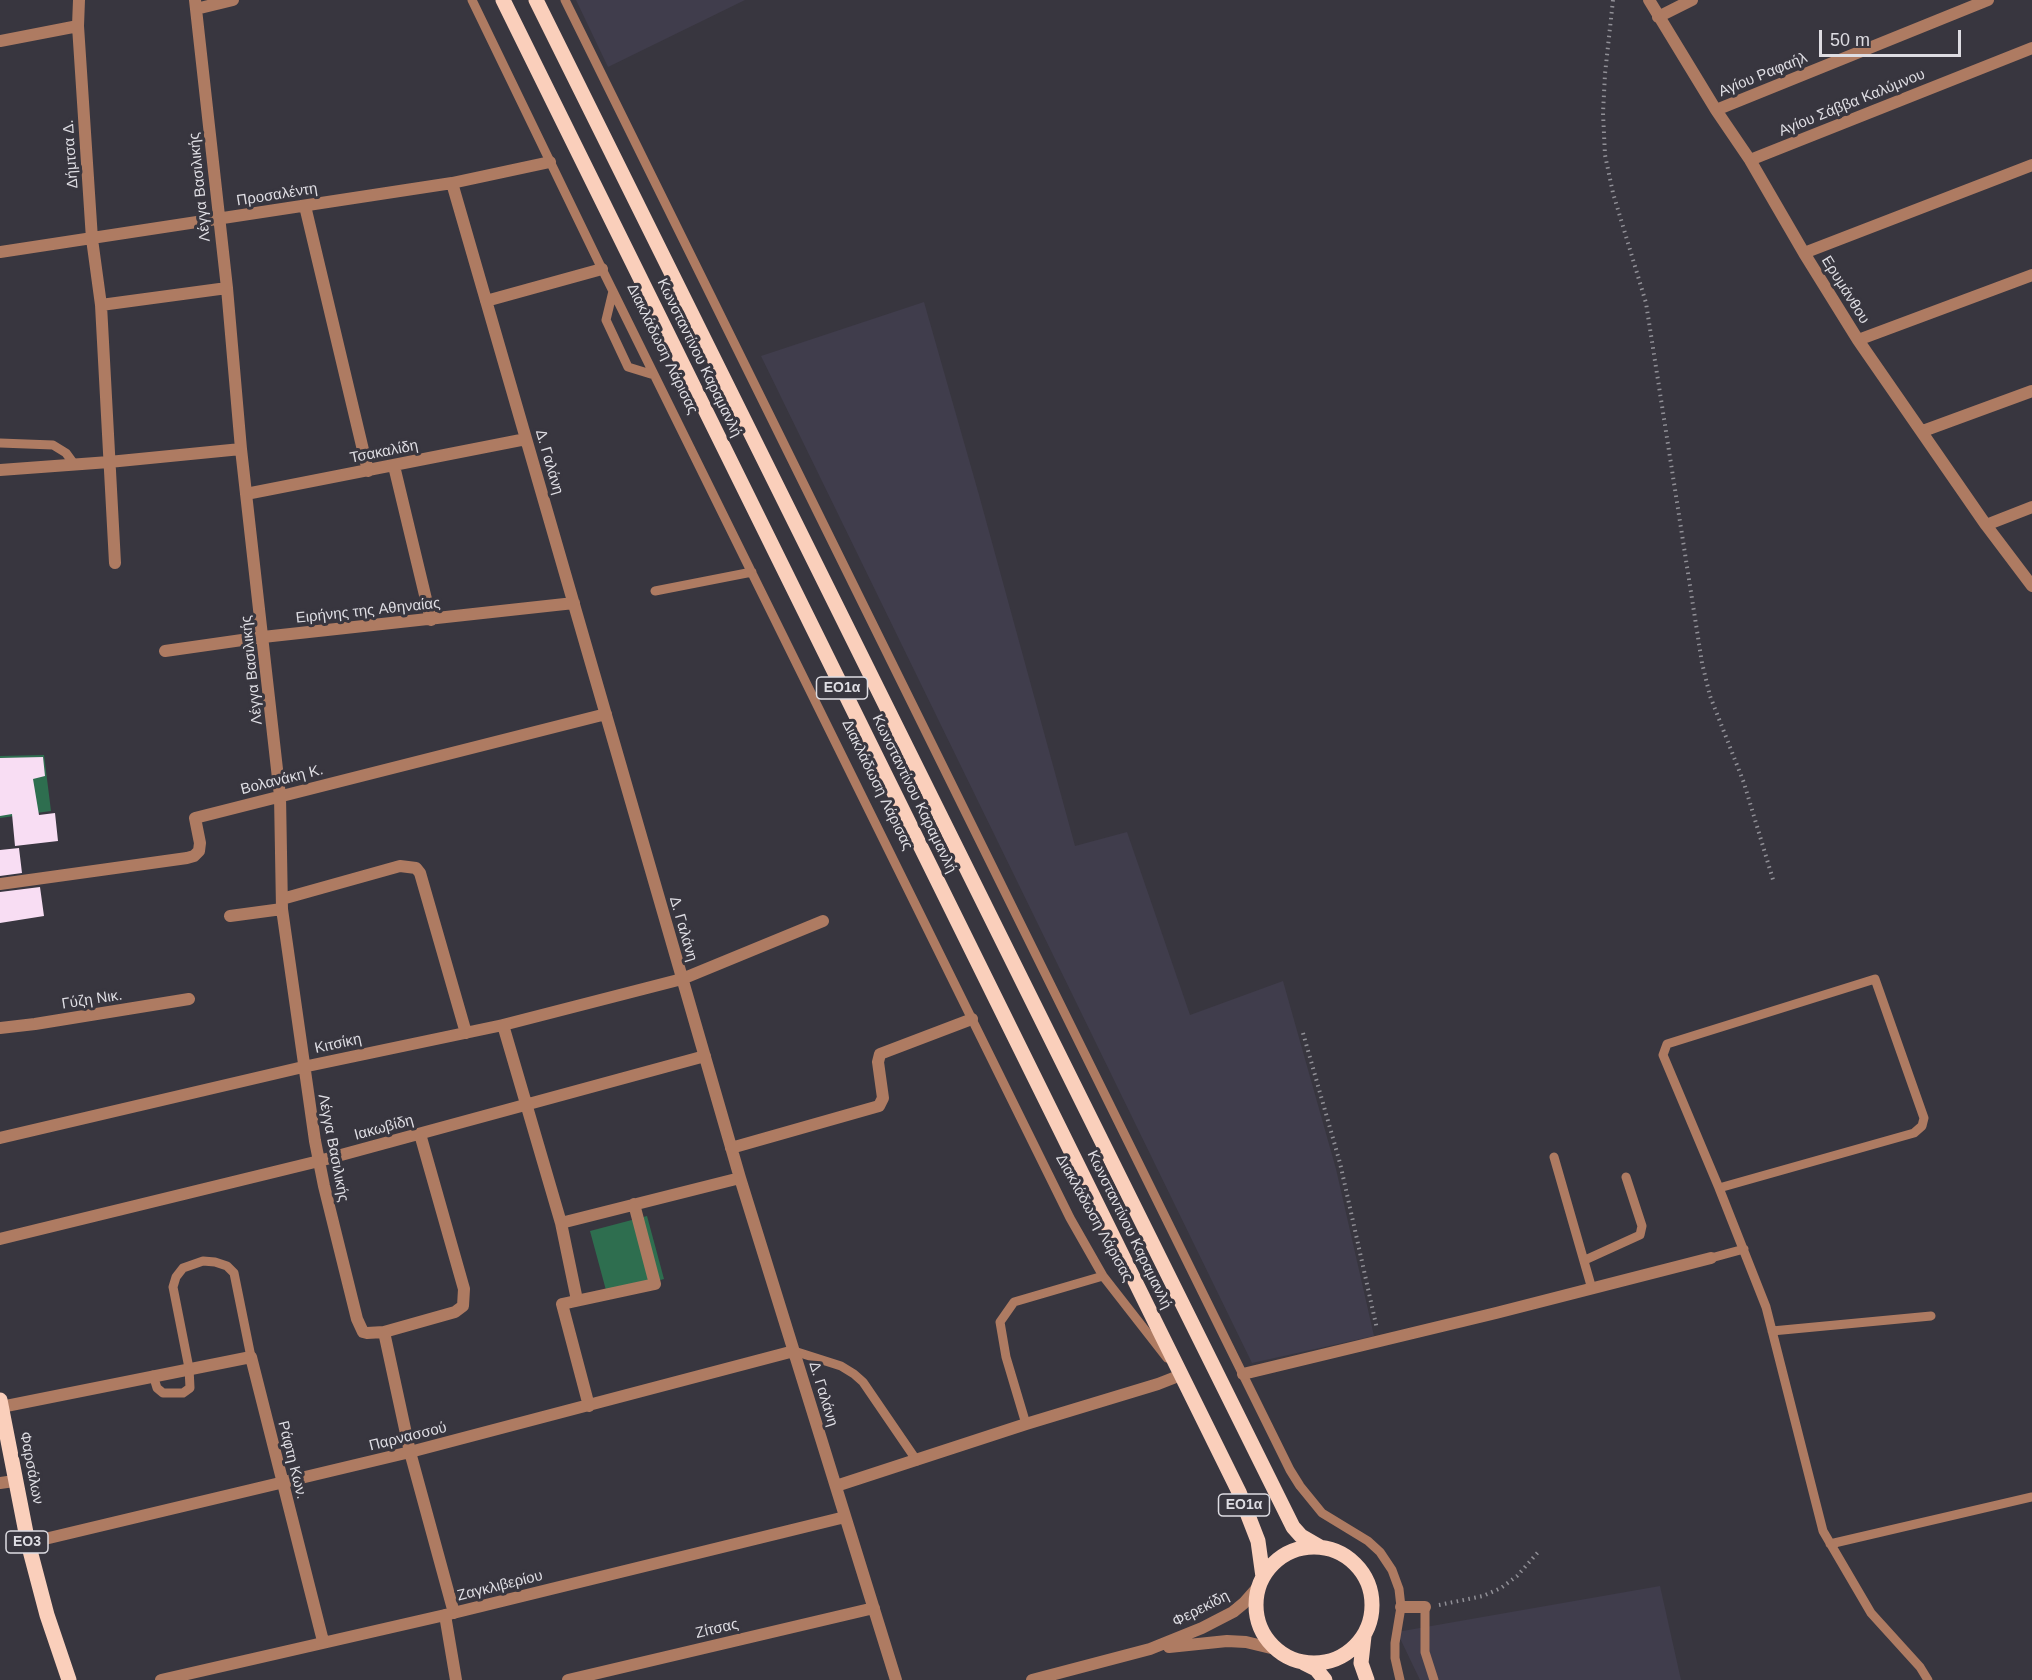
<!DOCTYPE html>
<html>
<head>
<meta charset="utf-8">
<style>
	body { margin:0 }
	#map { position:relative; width:2032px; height:1680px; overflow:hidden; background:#38363f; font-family:Arial,sans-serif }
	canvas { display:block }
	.scale { position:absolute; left:1819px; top:30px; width:142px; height:27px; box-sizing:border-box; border:3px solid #dedde3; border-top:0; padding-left:8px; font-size:18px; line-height:21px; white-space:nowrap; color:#dedde3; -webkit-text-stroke:4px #38363f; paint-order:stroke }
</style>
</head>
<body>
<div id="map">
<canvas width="2032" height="1680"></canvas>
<div class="scale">50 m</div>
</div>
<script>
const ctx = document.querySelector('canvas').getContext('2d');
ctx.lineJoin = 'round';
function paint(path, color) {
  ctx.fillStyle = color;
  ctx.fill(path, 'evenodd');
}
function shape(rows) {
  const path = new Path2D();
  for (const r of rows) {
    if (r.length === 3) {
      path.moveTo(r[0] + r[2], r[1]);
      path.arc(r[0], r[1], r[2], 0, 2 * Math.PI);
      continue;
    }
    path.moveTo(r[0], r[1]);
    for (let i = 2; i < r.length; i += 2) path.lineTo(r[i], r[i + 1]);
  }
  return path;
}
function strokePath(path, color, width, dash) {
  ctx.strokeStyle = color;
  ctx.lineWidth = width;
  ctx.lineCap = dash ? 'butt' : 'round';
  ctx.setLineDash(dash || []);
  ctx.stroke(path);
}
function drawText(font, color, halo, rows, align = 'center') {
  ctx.font = font + ' Arial,sans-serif';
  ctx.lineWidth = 6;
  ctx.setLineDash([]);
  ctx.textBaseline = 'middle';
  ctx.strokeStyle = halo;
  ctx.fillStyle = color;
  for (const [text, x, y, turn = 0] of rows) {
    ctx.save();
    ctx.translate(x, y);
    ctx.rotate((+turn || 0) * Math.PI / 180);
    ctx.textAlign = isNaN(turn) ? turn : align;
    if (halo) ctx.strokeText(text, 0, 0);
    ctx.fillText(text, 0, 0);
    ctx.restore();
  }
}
const built = shape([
	[576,0,745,0,608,67],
	[924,302,979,495,1075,846,1127,832,1190,1015,1283,981,1336,1169,1374,1336,1252,1363,761,356],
	[1660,1586,1681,1680,1420,1680,1397,1632]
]);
const green = shape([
	[44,755,51,811,0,818,0,756],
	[647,1216,664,1279,607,1294,590,1231]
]);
const building = shape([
	[43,757,45,776,33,779,39,815,55,813,58,841,15,846,12,814,0,816,0,758],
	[19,848,22,873,0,876,0,850],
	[40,887,44,916,0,923,0,892]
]);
const path = shape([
	[1613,0,1605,74,1603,113,1605,155,1613,193,1646,303,1702,663,1710,696,1744,783,1774,883],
	[1303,1033,1340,1163,1377,1329],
	[1439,1605,1483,1596,1501,1588,1517,1576,1540,1550]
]);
const service = shape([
	[472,0,602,269,1070,1218,1103,1276,1167,1358],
	[565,0,1290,1470,1300,1486,1322,1513,1368,1541,1380,1552,1392,1570,1399,1589,1401,1607,1395,1643,1395,1658,1400,1680],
	[613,291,606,320,628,367,654,375],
	[0,443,53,445,66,453,74,464],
	[655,591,752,572],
	[1554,1157,1592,1289],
	[1719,1188,1914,1133,1922,1126,1924,1118,1875,979,1667,1044,1663,1055,1719,1188,1766,1307,1823,1531,1871,1613,1920,1667,1928,1680],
	[1711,1258,1744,1249],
	[1585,1260,1640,1235,1642,1226,1626,1177],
	[1772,1331,1931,1316],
	[794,1351,841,1366,854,1374,863,1382,917,1461],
	[153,1375,157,1388,163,1393,183,1393,190,1388,189,1368,173,1287,176,1277,183,1268,203,1261,215,1262,227,1266,234,1273,251,1357],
	[1026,1424,1006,1357,1000,1322,1014,1302,1103,1276],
	[1830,1544,2032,1497],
	[1425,1607,1425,1652,1434,1680]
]);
const minor = shape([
	[79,0,78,26,92,239,101,305,115,563],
	[195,0,227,288,241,449,280,796,282,909,315,1141,324,1186,357,1319,363,1332,367,1333,384,1332,455,1312,463,1306,464,1289,420,1134],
	[1649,0,1716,110,1750,160,1804,253,1858,340,1986,525,2032,586],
	[196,9,233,0],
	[1658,17,1692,0],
	[0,41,78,26],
	[1716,110,1988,0],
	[1750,160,2032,48],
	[452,183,740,1178,896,1680],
	[305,206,368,471],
	[0,252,452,183,550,162],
	[1804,253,2032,165],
	[486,301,602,269],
	[101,305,227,288],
	[1858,340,2032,275],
	[1923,431,2032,391],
	[394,466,431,620],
	[0,470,109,462,241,449],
	[246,494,526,439],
	[1986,525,2032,507],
	[165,651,263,637,574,603],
	[0,884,187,858,194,856,199,851,200,843,195,818,606,714],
	[282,899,400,866,416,868,420,873,466,1033],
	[230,916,282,909],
	[503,1025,561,1223,577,1300],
	[0,1028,35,1024,189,999],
	[0,1138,303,1067,503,1025,682,979,823,921],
	[731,1148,879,1106,883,1098,878,1062,880,1054,972,1019],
	[561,1223,740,1178],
	[0,1239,319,1161,705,1056],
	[384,1332,410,1452,454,1613],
	[1243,1374,1496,1313,1711,1258],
	[589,1406,562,1304,655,1284,634,1204],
	[1,1407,251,1357,323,1641],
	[0,1483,14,1481],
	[836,1486,1026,1424,1158,1384,1181,1375],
	[28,1543,410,1452,794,1351],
	[1401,1607,1425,1607],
	[445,1615,456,1680],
	[1169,1647,1227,1641,1246,1642,1275,1649],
	[161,1680,445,1615,845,1517],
	[568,1680,874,1608],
	[1032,1680,1150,1649,1202,1628,1233,1612,1244,1603,1259,1586]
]);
const primary = shape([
	[503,0,1239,1492,1258,1541,1263,1577],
	[536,0,1293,1527,1301,1536,1320,1547],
	[0,1400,28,1543,47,1615,69,1680],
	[1314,1605,58],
	[1364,1636,1361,1663,1367,1680],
	[1304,1663,1316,1669,1325,1680]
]);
const shields = [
	[842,688,51],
	[1244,1505,51],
	[27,1542,42]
];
const shieldNames = [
	["ΕΟ1α",842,688],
	["ΕΟ1α",1244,1505],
	["ΕΟ3",27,1542]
];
const streetNames = [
	["Αγίου Ραφαήλ",1763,75,-22],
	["Αγίου Σάββα Καλύμνου",1852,103,-22],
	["Δήμτσα Δ.",71,154,-94],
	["Λέγγα Βασιλικής",200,187,-96],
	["Προσαλέντη",277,195,-9],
	["Ερυμάνθου",1845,290,58],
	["Διακλάδωση Λάρισας",662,349,64],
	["Κωνσταντίνου Καραμανλή",699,358,64],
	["Τσακαλίδη",384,452,-11],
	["Δ. Γαλάνη",549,462,74],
	["Ειρήνης της Αθηναίας",368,611,-6],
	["Λέγγα Βασιλικής",252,670,-96],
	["Βολανάκη Κ.",282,780,-14],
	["Διακλάδωση Λάρισας",877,785,64],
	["Κωνσταντίνου Καραμανλή",914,794,64],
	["Δ. Γαλάνη",683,929,74],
	["Γύζη Νικ.",92,1000,-9],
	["Κιτσίκη",338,1044,-12],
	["Ιακωβίδη",384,1128,-15],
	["Λέγγα Βασιλικής",333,1148,79],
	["Διακλάδωση Λάρισας",1094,1218,61],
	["Κωνσταντίνου Καραμανλή",1129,1230,64],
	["Δ. Γαλάνη",823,1394,73],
	["Παρνασσού",408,1437,-14],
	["Ράφτη Κων.",292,1460,76],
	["Φαρσάλων",31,1468,79],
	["Ζαγκλιβερίου",500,1586,-14],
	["Φερεκίδη",1201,1609,-27],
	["Ζίτσας",717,1629,-13]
];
paint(built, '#403d4c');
paint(green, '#2e6e4f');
paint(building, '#f8ddf3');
strokePath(path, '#919097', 4, [1.5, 4.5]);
strokePath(service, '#ae7b62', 9);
strokePath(minor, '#ae7b62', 12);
strokePath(primary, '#facfbb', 15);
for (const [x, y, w] of shields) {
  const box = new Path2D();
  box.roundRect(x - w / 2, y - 11, w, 22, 4.5);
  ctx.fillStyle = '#38363f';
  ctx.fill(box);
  strokePath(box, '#dedde3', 1.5);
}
drawText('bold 14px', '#dedde3', null, shieldNames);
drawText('15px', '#dedde3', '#38363f', streetNames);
</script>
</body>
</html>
